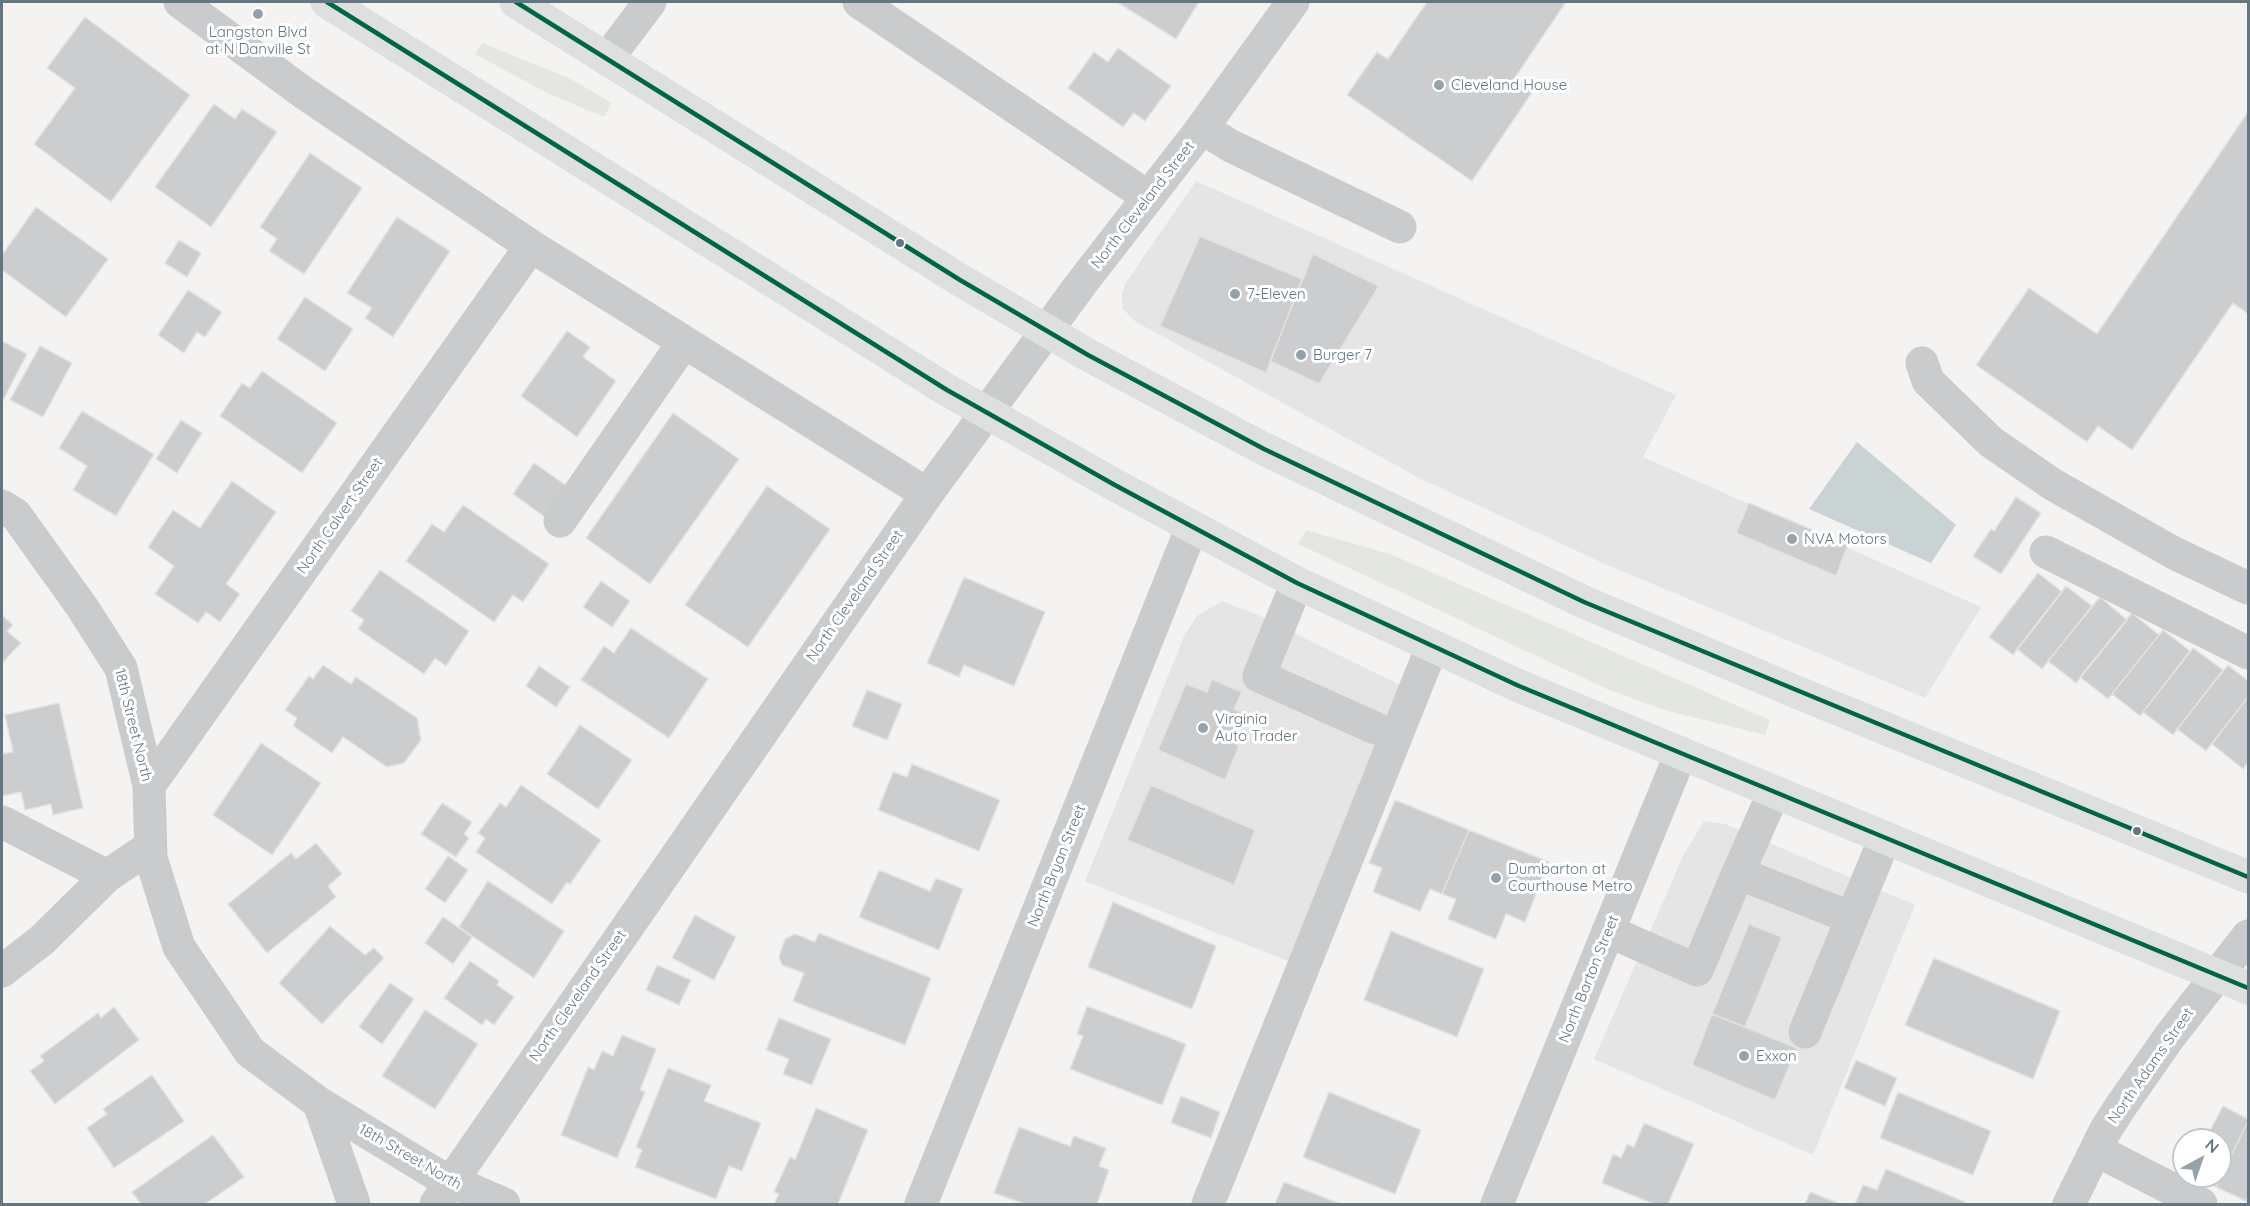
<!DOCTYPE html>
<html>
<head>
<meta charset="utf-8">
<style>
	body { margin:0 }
	#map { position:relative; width:2250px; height:1206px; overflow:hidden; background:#f4f3f2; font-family:Quicksand,sans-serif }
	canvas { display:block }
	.frame { position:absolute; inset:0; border:3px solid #647781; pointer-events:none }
	.north { position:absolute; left:2172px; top:1128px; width:60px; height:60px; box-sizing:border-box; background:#fff; border:2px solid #c1c9cd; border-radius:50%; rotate:40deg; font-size:16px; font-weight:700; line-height:24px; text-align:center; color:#647781 }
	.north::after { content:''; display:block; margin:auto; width:21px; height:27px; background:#96a2a9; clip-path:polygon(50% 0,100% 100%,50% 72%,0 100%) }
</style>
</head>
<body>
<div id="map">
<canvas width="2250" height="1206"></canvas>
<div class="frame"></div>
<div class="north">N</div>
</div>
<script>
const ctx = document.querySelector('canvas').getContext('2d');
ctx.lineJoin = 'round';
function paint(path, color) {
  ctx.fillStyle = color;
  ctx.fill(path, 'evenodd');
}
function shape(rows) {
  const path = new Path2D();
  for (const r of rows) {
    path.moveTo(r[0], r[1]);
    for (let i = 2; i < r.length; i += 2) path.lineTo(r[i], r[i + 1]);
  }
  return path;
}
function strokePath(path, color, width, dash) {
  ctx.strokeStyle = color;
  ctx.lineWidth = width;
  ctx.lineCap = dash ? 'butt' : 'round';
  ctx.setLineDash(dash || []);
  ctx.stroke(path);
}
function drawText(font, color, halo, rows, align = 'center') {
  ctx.font = font + ' Quicksand,sans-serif';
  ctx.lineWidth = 6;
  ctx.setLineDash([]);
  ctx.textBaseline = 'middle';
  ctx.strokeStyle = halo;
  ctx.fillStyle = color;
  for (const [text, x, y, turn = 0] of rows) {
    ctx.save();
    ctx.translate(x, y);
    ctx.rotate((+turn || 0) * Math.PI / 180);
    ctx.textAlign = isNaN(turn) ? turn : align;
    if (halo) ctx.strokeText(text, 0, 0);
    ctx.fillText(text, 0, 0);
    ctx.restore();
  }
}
const built = shape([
	[1196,181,1676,395,1643,457,1981,607,1925,698,1605,564,1419,478,1136,322,1122,308,1122,295,1125,284],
	[1222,601,1260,616,1412,691,1303,967,1085,881,1185,634,1197,616],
	[1704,821,1725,824,1915,905,1813,1155,1594,1059,1684,854]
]);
const green = shape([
	[482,43,569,78,612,103,604,117,547,93,475,54],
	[1306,530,1390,554,1770,720,1765,735,1664,710,1607,689,1298,544]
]);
const water = shape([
	[1857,442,1956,525,1931,563,1809,509]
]);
const building = shape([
	[1117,2,1199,2,1176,39,1117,2],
	[1427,2,1566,2,1514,79,1533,91,1472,181,1347,95,1377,52,1388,59,1427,2],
	[85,17,190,95,111,202,34,144,75,88,47,68,85,17],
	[1118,48,1171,86,1145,121,1134,113,1123,127,1068,88,1094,52,1108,62,1118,48],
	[214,104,235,119,242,109,277,132,211,227,155,187,214,104],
	[2248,112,2248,314,2233,303,2132,450,2098,426,2087,442,1976,365,2029,288,2097,334,2248,112],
	[310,153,362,188,304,274,269,251,277,239,260,227,310,153],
	[36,207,108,259,66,317,2,270,2,255,36,207],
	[397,217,450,251,393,337,365,318,372,308,347,293,397,217],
	[1200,236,1302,279,1266,373,1160,326,1200,236],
	[179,240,201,253,187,277,165,263,179,240],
	[1313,254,1379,286,1319,384,1270,361,1313,254],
	[188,290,222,312,205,337,197,332,184,353,158,335,188,290],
	[305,297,353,329,325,371,277,339,305,297],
	[567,331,590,347,583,357,616,381,577,437,521,396,567,331],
	[2,341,27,354,2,402,2,341],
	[40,346,72,363,43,417,10,400,40,346],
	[262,371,337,423,302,473,220,416,242,383,250,388,262,371],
	[82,411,154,454,116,516,73,490,87,466,59,448,82,411],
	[673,413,739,459,650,584,586,538,673,413],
	[181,420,202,433,177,473,156,459,181,420],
	[534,463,567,486,545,517,513,494,534,463],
	[232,481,276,512,226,584,240,594,220,622,206,612,198,623,155,594,174,566,148,547,173,510,200,528,232,481],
	[767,486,830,529,748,647,685,605,767,486],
	[2016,497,2041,513,2001,574,1973,556,1991,529,1994,531,2016,497],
	[1749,503,1848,545,1836,576,1736,533,1749,503],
	[463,505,549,564,523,602,513,595,494,622,406,561,432,524,444,532,463,505],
	[380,570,469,631,446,666,435,658,424,674,358,629,364,620,351,611,380,570],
	[2038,573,2062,592,2013,655,1989,637,2038,573],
	[964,577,1045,612,1014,686,964,665,959,677,927,663,964,577],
	[601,581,630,601,612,627,583,607,601,581],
	[2066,586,2092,606,2042,669,2017,649,2066,586],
	[2100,597,2127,620,2076,683,2048,661,2100,597],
	[2132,613,2159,635,2108,699,2080,677,2132,613],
	[2,615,13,625,7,631,21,643,2,663,2,615],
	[631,628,708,679,669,738,581,680,604,646,614,653,631,628],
	[2163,630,2190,651,2140,716,2112,694,2163,630],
	[2193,648,2223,670,2173,735,2143,712,2193,648],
	[323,665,351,684,356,677,417,718,421,740,404,763,387,767,343,737,332,753,293,726,297,718,285,710,309,676,313,679,323,665],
	[2228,665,2248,681,2248,697,2206,751,2177,729,2228,665],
	[539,666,570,687,556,707,526,686,539,666],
	[1212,679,1242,692,1234,709,1244,713,1232,742,1239,746,1225,780,1158,750,1186,684,1207,692,1212,679],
	[867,690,902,704,887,740,852,726,867,690],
	[2248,697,2248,762,2243,769,2212,744,2248,697],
	[59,703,83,808,53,815,51,804,25,810,21,792,2,796,2,754,13,752,5,715,59,703],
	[580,725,632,760,598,809,547,774,580,725],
	[261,743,321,783,272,855,213,815,261,743],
	[912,764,1000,800,979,851,878,810,893,772,907,777,912,764],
	[521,785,601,840,570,884,567,882,552,904,476,852,485,838,478,833,500,803,506,807,521,785],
	[1151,785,1255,830,1234,885,1127,840,1151,785],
	[1395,800,1469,830,1442,894,1430,889,1420,911,1373,892,1382,868,1369,863,1395,800],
	[442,803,472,822,464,834,469,838,456,857,421,834,442,803],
	[1469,830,1549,862,1525,922,1506,914,1496,939,1448,919,1456,899,1442,894,1469,830],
	[316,843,342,874,328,886,336,897,267,953,228,904,291,853,296,859,316,843],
	[448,856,468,870,445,903,425,889,448,856],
	[879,870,930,891,936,878,963,889,939,950,859,917,879,870],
	[488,881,564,931,534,978,459,927,488,881],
	[1113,902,1216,946,1192,1009,1088,967,1113,902],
	[695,915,736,937,714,980,672,958,695,915],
	[443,917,472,937,453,964,425,943,443,917],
	[1749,924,1782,937,1745,1027,1712,1014,1749,924],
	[330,926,365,955,374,948,384,958,322,1024,279,983,330,926],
	[1391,931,1484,969,1457,1037,1364,1000,1391,931],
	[819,933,931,978,905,1045,793,1001,804,973,782,965,779,957,785,939,795,934,815,942,819,933],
	[1934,958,2060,1011,2033,1079,1905,1025,1934,958],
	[470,961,499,981,497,985,514,997,494,1025,486,1019,482,1025,444,998,470,961],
	[657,965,691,980,679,1005,646,990,657,965],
	[390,983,414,999,382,1044,359,1027,390,983],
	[1087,1006,1186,1044,1162,1105,1070,1069,1083,1036,1077,1034,1087,1006],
	[114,1007,139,1040,55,1104,30,1071,44,1061,40,1056,98,1013,101,1018,114,1007],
	[425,1010,478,1044,435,1109,382,1076,425,1010],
	[1712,1014,1797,1048,1775,1100,1692,1065,1712,1014],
	[779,1018,831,1039,812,1085,783,1074,789,1059,766,1050,779,1018],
	[622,1035,656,1049,640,1090,645,1092,617,1158,561,1135,588,1067,594,1070,602,1051,613,1056,622,1035],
	[1856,1060,1897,1078,1885,1106,1844,1088,1856,1060],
	[668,1068,711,1085,704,1101,761,1123,742,1171,729,1166,716,1199,635,1167,642,1150,636,1147,668,1068],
	[152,1075,184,1121,114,1168,87,1128,107,1114,103,1109,152,1075],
	[1329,1092,1421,1130,1395,1194,1303,1157,1329,1092],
	[1898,1092,1991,1131,1973,1175,1880,1138,1898,1092],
	[1181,1096,1220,1112,1211,1138,1171,1123,1181,1096],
	[2223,1106,2248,1119,2248,1121,2216,1187,2194,1176,2220,1176,2220,1140,2205,1140,2223,1106],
	[816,1108,868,1130,838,1204,774,1204,779,1194,774,1192,790,1157,795,1160,816,1108],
	[2248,1121,2248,1196,2246,1201,2216,1187,2248,1121],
	[1644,1123,1694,1144,1668,1204,1654,1204,1602,1183,1613,1154,1621,1158,1627,1144,1634,1147,1644,1123],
	[1019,1127,1070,1146,1074,1136,1106,1148,1099,1166,1109,1170,1097,1204,1025,1204,994,1193,1019,1127],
	[213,1135,244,1177,205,1204,141,1204,132,1192,213,1135],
	[1886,1169,1965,1202,1964,1204,1855,1204,1863,1185,1877,1190,1886,1169],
	[1284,1182,1341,1204,1275,1204,1284,1182],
	[1810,1192,1841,1204,1805,1204,1810,1192]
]);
const minor = shape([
	[180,2,304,93,531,246,927,494],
	[859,2,1148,197],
	[607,59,650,2],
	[1202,128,1231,146,1400,227],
	[1922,363,1928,381,1991,442,2052,484,2174,553,2248,588],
	[2,506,16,515,82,607,121,668,149,786,151,858,179,947,250,1052,319,1103,439,1176,504,1204],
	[560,521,684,342],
	[2046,552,2248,653],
	[1297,583,1259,676,1375,728],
	[149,786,531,246],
	[1774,792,1738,873,1852,918],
	[2,822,107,876],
	[1608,931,1697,970,1738,873],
	[2,971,42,940,107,876,150,847],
	[1805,1032,1885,838],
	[319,1103,354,1204],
	[2096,1150,2201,1204],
	[436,1204,927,494,1081,284,1202,128,1293,2],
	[921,1204,1192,527],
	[1208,1204,1432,647],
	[1497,1204,1681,753],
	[2069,1204,2105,1131,2121,1106,2170,1036,2248,936]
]);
const major = shape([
	[327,2,947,390,1113,484,1297,583,1519,686,2248,988],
	[516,2,960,280,1088,355,1264,449,1584,602,1806,696,2248,877]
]);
const bus1 = shape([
	[327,2,947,390,1113,484,1297,583,1519,686,2248,988],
	[516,2,960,280,1088,355,1264,449,1584,602,2248,877]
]);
const markers = [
	[258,14,6,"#96a2a9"],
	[1439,85,6,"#96a2a9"],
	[900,243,5,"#647781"],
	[1235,294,6,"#96a2a9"],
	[1301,355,6,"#96a2a9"],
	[1792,539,6,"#96a2a9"],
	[1203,728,6,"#96a2a9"],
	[2137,831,5,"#647781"],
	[1496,878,6,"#96a2a9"],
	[1744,1056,6,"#96a2a9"]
];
const poiNames = [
	["Langston Blvd",258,32,"center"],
	["at N Danville St",258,49,"center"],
	["Cleveland House",1451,85],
	["7-Eleven",1247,294],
	["Burger 7",1313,355],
	["NVA Motors",1804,539],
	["Virginia",1215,719],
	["Auto Trader",1215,736],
	["Dumbarton at",1508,869],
	["Courthouse Metro",1508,886],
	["Exxon",1756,1056]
];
const streetNames = [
	["North Cleveland Street",1143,205,-52],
	["North Calvert Street",340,516,-55],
	["North Cleveland Street",855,596,-55],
	["18th Street North",133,725,76],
	["North Bryan Street",1057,866,-68],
	["North Barton Street",1589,979,-68],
	["North Cleveland Street",578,996,-55],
	["North Adams Street",2151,1066,-55],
	["18th Street North",410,1157,30]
];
paint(built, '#e4e5e4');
paint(green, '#e4e6e0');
paint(water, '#c9d3d4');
paint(building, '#cccdce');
strokePath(building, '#e3e2e2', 1.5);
strokePath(minor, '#cacbcc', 33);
strokePath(major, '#dedfdf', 33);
strokePath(bus1, '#006641', 4.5);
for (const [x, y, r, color] of markers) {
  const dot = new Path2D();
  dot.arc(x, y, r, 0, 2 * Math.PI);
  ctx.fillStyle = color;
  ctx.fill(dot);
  strokePath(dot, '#fff', 2);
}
drawText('15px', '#647781', '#fff', poiNames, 'left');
drawText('15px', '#647781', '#fff', streetNames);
</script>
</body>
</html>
